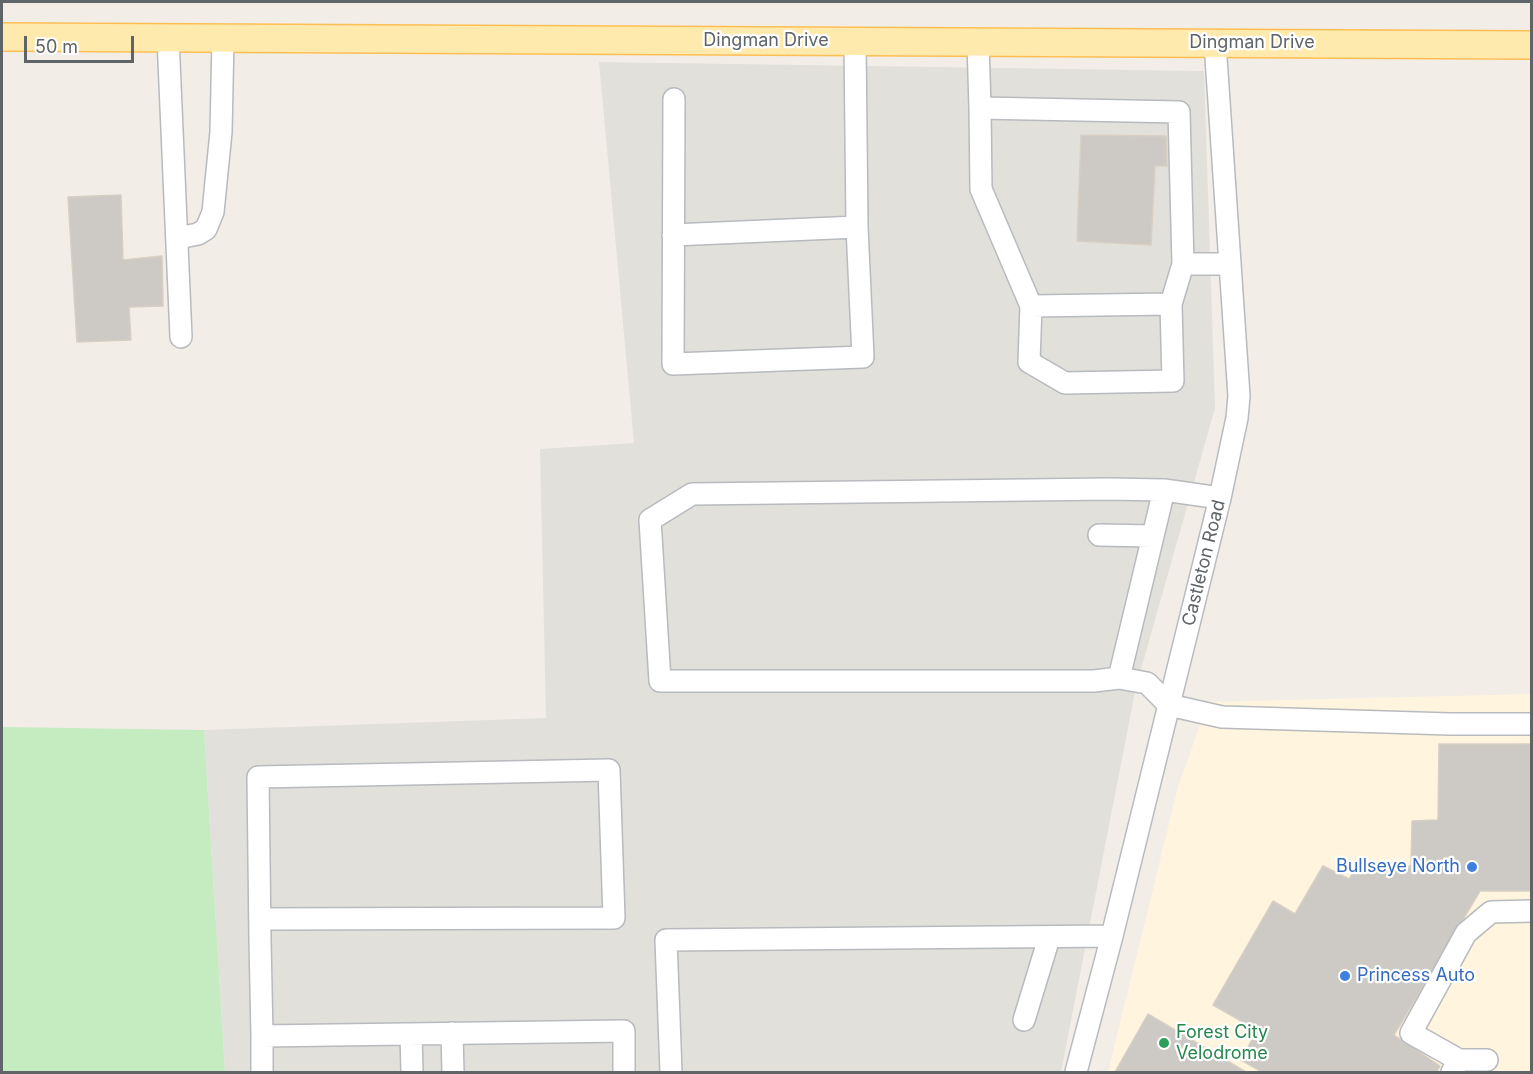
<!DOCTYPE html>
<html>
<head>
<meta charset="utf-8">
<style>
	body { margin:0 }
	#map { position:relative; width:1533px; height:1074px; overflow:hidden; background:#f2eee7; font-family:Inter,sans-serif }
	canvas { display:block }
	.frame { position:absolute; inset:0; border:3px solid #5e6468; pointer-events:none }
	.scale { position:absolute; left:24px; top:36px; width:110px; height:27px; box-sizing:border-box; border:3px solid #5e6468; border-top:0; padding-left:8px; font-size:18px; line-height:21px; white-space:nowrap; color:#5e6468; -webkit-text-stroke:4px #fff; paint-order:stroke }
</style>
</head>
<body>
<div id="map">
<canvas width="1533" height="1074"></canvas>
<div class="frame"></div>
<div class="scale">50 m</div>
</div>
<script>
const ctx = document.querySelector('canvas').getContext('2d');
ctx.lineJoin = 'round';
function paint(path, color) {
  ctx.fillStyle = color;
  ctx.fill(path, 'evenodd');
}
function shape(rows) {
  const path = new Path2D();
  for (const r of rows) {
    path.moveTo(r[0], r[1]);
    for (let i = 2; i < r.length; i += 2) path.lineTo(r[i], r[i + 1]);
  }
  return path;
}
function strokePath(path, color, width, dash) {
  ctx.strokeStyle = color;
  ctx.lineWidth = width;
  ctx.lineCap = dash ? 'butt' : 'round';
  ctx.setLineDash(dash || []);
  ctx.stroke(path);
}
function drawText(font, color, halo, rows, align = 'center') {
  ctx.font = font + ' Inter,sans-serif';
  ctx.lineWidth = 4.5;
  ctx.setLineDash([]);
  ctx.textBaseline = 'middle';
  ctx.strokeStyle = halo;
  ctx.fillStyle = color;
  for (const [text, x, y, turn = 0] of rows) {
    ctx.save();
    ctx.translate(x, y);
    ctx.rotate((+turn || 0) * Math.PI / 180);
    ctx.textAlign = isNaN(turn) ? turn : align;
    if (halo) ctx.strokeText(text, 0, 0);
    ctx.fillText(text, 0, 0);
    ctx.restore();
  }
}
const commercial = shape([
	[1531,694,1531,1072,1108,1072,1178,787,1208,702]
]);
const industrial = shape([
	[599,62,1204,71,1215,408,1136,687,1061,1072,225,1072,204,730,546,718,540,449,634,443]
]);
const green = shape([
	[2,727,204,730,225,1072,4,1072,2,1069]
]);
const building = shape([
	[1081,135,1166,136,1167,166,1155,166,1151,245,1077,241,1081,135],
	[121,195,123,260,162,256,163,306,129,307,131,340,77,342,68,197,121,195],
	[1439,744,1532,744,1532,891,1480,891,1394,1035,1440,1066,1437,1072,1262,1072,1241,1060,1257,1030,1213,1005,1273,901,1295,914,1323,866,1349,879,1359,865,1411,866,1412,821,1438,820,1439,744],
	[1148,1014,1246,1072,1115,1072,1148,1014]
]);
const minor = shape([
	[168,38,181,337],
	[978,42,980,108,1179,112,1183,264,1171,304],
	[674,99,673,364,863,357,857,227,855,42],
	[980,108,981,189,1031,306,1171,304,1173,381,1065,383,1029,362,1031,306],
	[673,235,857,227],
	[178,238,198,234,206,229,213,212,221,132,223,39],
	[1183,264,1230,264],
	[1220,498,1164,490,1109,489,692,494,650,520,660,681,1094,681,1119,678,1147,683,1169,705,1222,717,1450,724,1532,724],
	[1099,535,1153,536],
	[1119,678,1164,490],
	[260,919,614,918,609,770,258,777,260,940,262,1036],
	[1024,1020,1049,938],
	[452,1033,453,1072],
	[411,1034,412,1072],
	[1459,1060,1487,1060],
	[262,1072,262,1036,624,1031,624,1072],
	[671,1072,666,940,1112,936],
	[1076,1072,1112,936,1220,498,1237,418,1239,396,1215,43],
	[1452,1072,1459,1060,1411,1033,1466,933,1491,912,1532,911]
]);
const major = shape([
	[2,37,1532,45]
]);
const markers = [
	[1472,867,6,"#3f7fe0"],
	[1345,976,6,"#3f7fe0"],
	[1164,1043,6,"#2e9e5b"]
];
const streetNames = [
	["Dingman Drive",766,41],
	["Dingman Drive",1252,43],
	["Castleton Road",1204,563,-76]
];
const shopNames = [
	["Bullseye North",1460,867],
	["Princess Auto",1357,976,"left"]
];
const leisureNames = [
	["Forest City",1176,1033],
	["Velodrome",1176,1054]
];
paint(commercial, '#fff4de');
paint(industrial, '#e2e0db');
paint(green, '#c5ebc1');
paint(building, '#cdc9c4');
strokePath(building, '#d7cfc4', 1.5);
strokePath(minor, '#b7babe', 24);
strokePath(major, '#ffbe53', 30);
strokePath(minor, '#fff', 21);
strokePath(major, '#ffeaae', 27);
for (const [x, y, r, color] of markers) {
  const dot = new Path2D();
  dot.arc(x, y, r, 0, 2 * Math.PI);
  ctx.fillStyle = color;
  ctx.fill(dot);
  strokePath(dot, '#fff', 2);
}
drawText('18px', '#5e6468', '#fff', streetNames);
drawText('18px', '#366cbe', '#fff', shopNames, 'right');
drawText('18px', '#27864d', '#fff', leisureNames, 'left');
</script>
</body>
</html>
